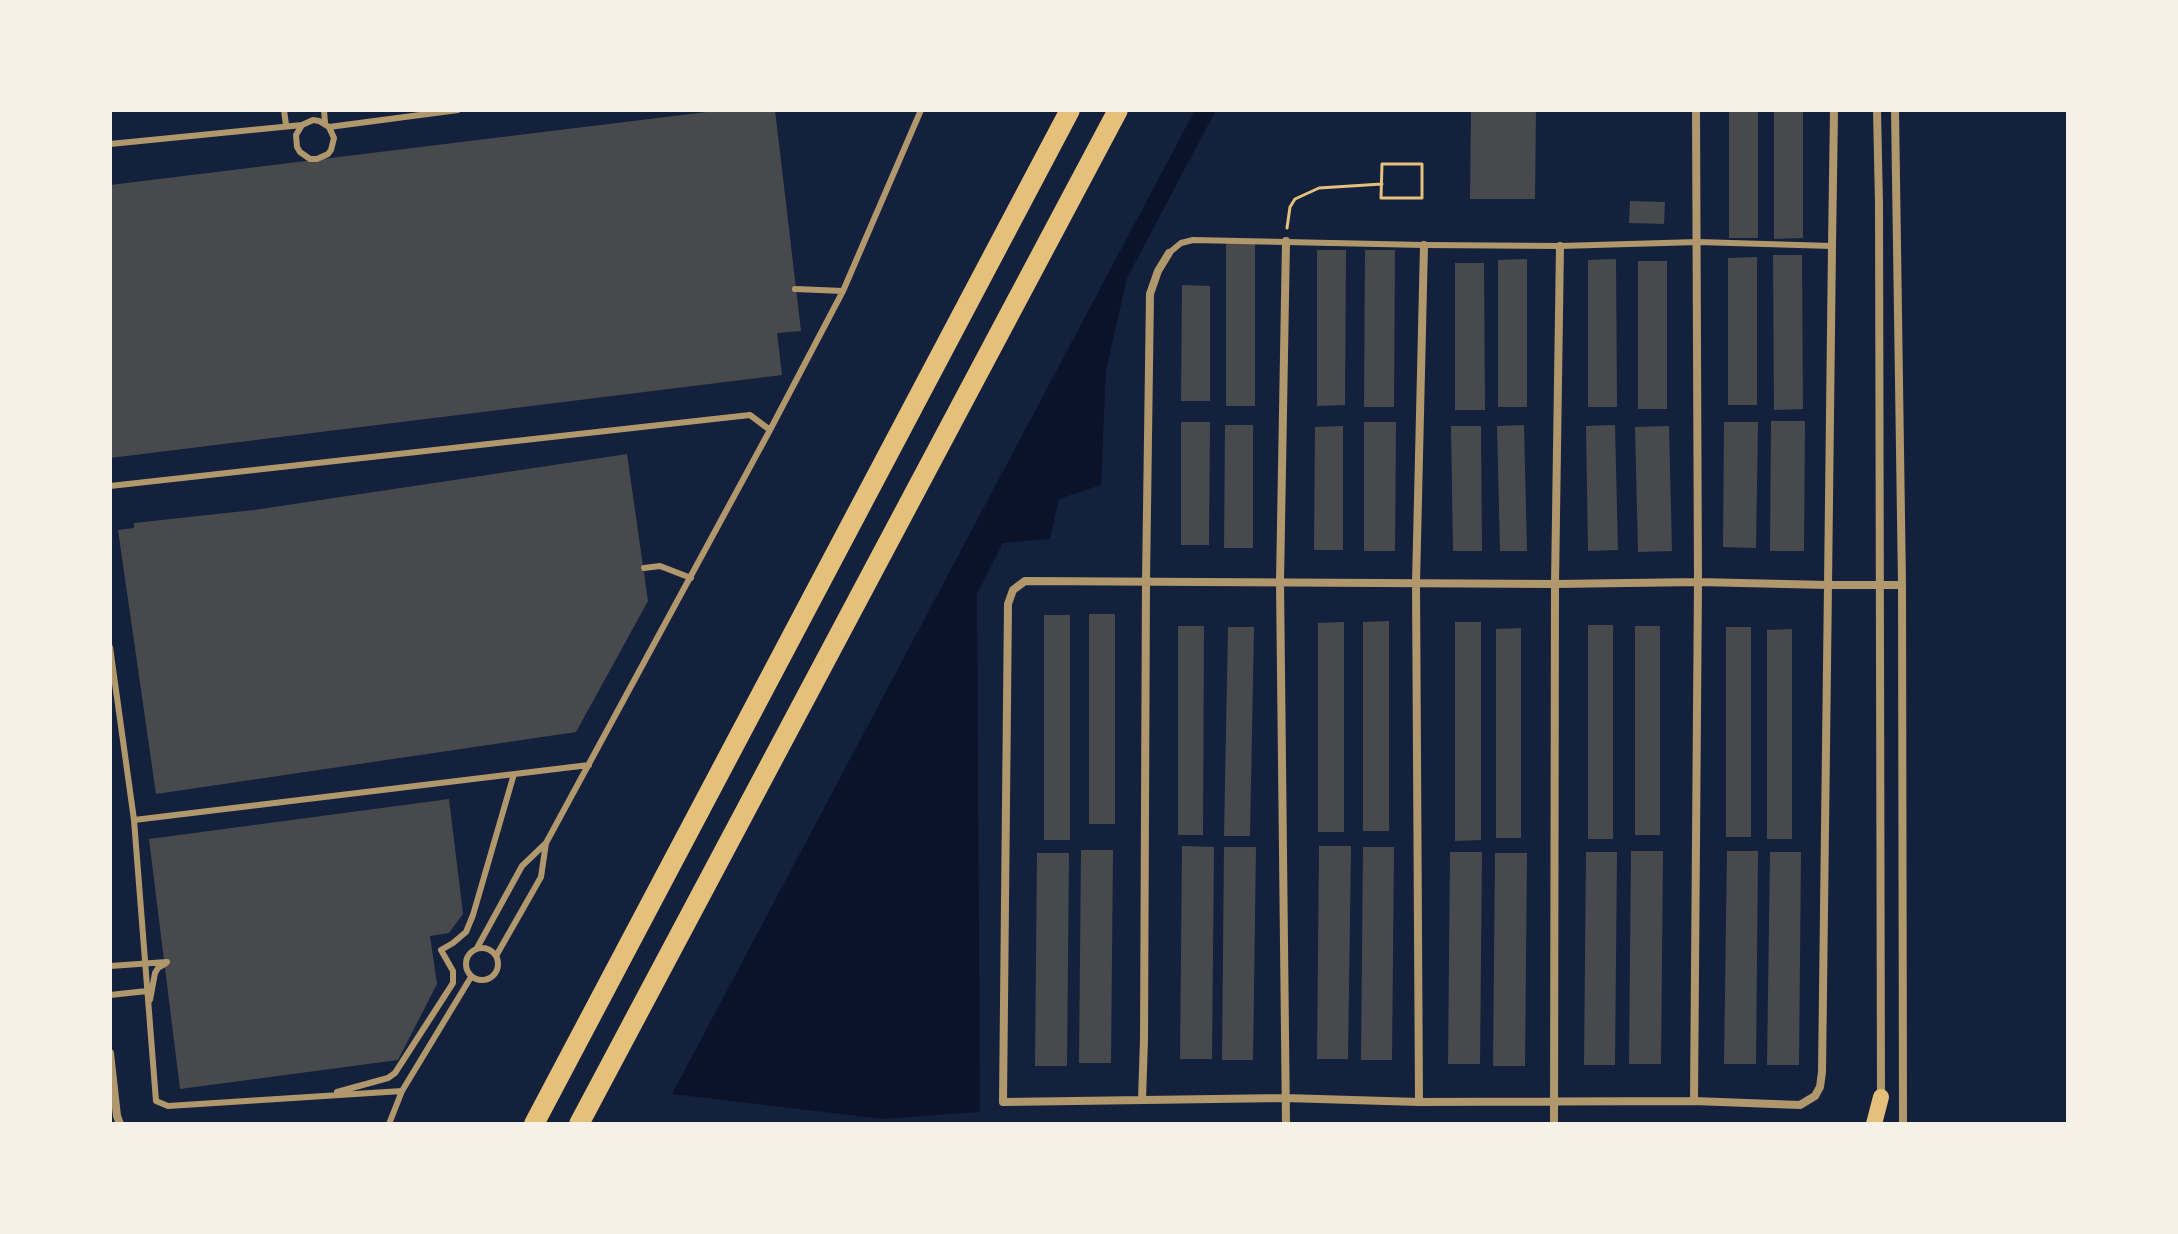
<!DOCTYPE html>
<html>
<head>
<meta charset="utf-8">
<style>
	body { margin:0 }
	#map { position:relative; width:2178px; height:1234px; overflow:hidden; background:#14213d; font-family:Cabin,sans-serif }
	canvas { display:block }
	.frame { position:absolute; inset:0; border:112px solid #f6f1e7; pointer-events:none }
</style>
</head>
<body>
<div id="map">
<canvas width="2178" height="1234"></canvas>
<div class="frame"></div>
</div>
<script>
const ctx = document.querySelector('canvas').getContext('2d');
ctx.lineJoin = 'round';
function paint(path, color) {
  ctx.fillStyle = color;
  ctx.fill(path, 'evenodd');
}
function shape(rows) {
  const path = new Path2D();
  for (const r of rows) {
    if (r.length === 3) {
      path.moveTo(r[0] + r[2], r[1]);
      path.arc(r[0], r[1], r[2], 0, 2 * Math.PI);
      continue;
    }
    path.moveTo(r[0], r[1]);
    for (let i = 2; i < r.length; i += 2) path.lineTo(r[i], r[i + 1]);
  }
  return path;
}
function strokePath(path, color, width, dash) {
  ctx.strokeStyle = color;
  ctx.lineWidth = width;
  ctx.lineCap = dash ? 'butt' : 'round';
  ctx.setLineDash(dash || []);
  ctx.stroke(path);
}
const water = shape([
	[1195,110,1216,110,1127,278,1106,370,1101,485,1059,499,1050,539,1003,543,977,594,980,1112,883,1119,672,1094]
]);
const building = shape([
	[723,110,775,110,801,331,777,333,782,375,110,458,110,185],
	[1471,110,1536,110,1535,199,1470,199],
	[1729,110,1758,110,1758,238,1729,238],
	[1774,110,1803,110,1803,238,1774,239],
	[1630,201,1665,202,1664,224,1629,223],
	[1255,242,1255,406,1226,406,1226,243],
	[1317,250,1346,250,1345,405,1317,406],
	[1365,250,1395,250,1394,407,1364,407],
	[1773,255,1802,255,1803,409,1774,410],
	[1757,257,1757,405,1728,405,1728,258],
	[1527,259,1527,407,1498,407,1498,260],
	[1616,259,1617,407,1588,407,1588,260],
	[1638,261,1667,261,1667,409,1638,409],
	[1455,263,1484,263,1485,410,1455,410],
	[1182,285,1210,286,1210,401,1181,401],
	[1771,421,1805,421,1804,551,1770,551],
	[1181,422,1210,422,1209,545,1181,545],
	[1364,422,1396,422,1395,551,1364,551],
	[1724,422,1758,422,1756,548,1723,547],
	[1225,425,1253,425,1253,548,1224,548],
	[1524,425,1527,551,1500,551,1497,426],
	[1615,425,1618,550,1588,551,1586,426],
	[1343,426,1343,550,1314,550,1315,427],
	[1451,426,1481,426,1482,551,1453,551],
	[1669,426,1672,551,1638,552,1635,427],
	[627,454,648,601,576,732,156,794,118,530,134,528,134,523,254,510],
	[1089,614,1115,614,1115,824,1089,824],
	[1044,615,1070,615,1070,840,1044,840],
	[1389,621,1389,831,1363,831,1363,622],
	[1344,622,1344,832,1318,832,1318,623],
	[1455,622,1481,622,1481,840,1455,841],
	[1588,625,1613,625,1613,839,1588,839],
	[1178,626,1204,626,1203,835,1178,835],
	[1635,626,1660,626,1660,835,1635,835],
	[1228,627,1254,627,1250,836,1224,836],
	[1726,627,1751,627,1751,837,1726,837],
	[1521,628,1521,838,1496,838,1496,629],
	[1792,629,1792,839,1767,839,1767,630],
	[449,799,463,914,449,933,430,936,437,984,398,1060,180,1089,149,839],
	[1182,846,1214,847,1212,1059,1180,1059],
	[1319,846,1351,846,1348,1059,1317,1059],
	[1224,847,1256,847,1253,1060,1222,1060],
	[1363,847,1394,847,1392,1060,1361,1060],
	[1081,850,1113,850,1111,1063,1079,1063],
	[1631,851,1663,851,1661,1064,1629,1064],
	[1727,851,1758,851,1756,1064,1724,1064],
	[1450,852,1482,852,1480,1064,1448,1064],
	[1586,852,1617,852,1615,1065,1584,1065],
	[1770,852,1801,852,1799,1065,1767,1065],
	[1037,853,1069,853,1067,1066,1035,1066],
	[1495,853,1527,853,1525,1066,1493,1066]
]);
const path = shape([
	[1382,164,1422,164,1422,198,1381,198,1382,164],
	[1287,228,1290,207,1295,199,1319,188,1382,184]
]);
const service = shape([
	[284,110,286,125],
	[324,110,325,123],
	[329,127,334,138,331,150,328,154,317,159,310,159,300,152,297,147,296,135,302,125,313,120,319,121,329,127,458,110],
	[110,144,302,125],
	[1169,253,1181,243,1193,240,1424,245,1560,246,1698,242,1832,246],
	[795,289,843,291],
	[110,486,750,415,770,430],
	[644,568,660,566,691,578],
	[110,647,134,820,156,1101,168,1106,402,1091],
	[134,820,589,765],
	[546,843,770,430,843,291,921,110],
	[482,964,16],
	[477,948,522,866,546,843,541,877,496,956],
	[110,966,167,962],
	[110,995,147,991],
	[150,1000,155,973,158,968,165,964],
	[337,1092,388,1078,395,1073,453,983,453,971,441,950,453,943,466,932,473,915,514,774],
	[389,1124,402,1091,471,977]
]);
const minor = shape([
	[1834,110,1832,246,1828,585,1822,1072,1820,1087,1815,1096,1800,1105,1694,1101,1419,1102,1285,1098,1003,1102,1008,604,1013,590,1025,581,1555,584,1698,582,1828,585,1902,585],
	[1877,110,1879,204,1881,1099],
	[1895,110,1902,585,1903,1124],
	[110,1053,117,1116,120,1124],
	[1142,1100,1144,1039,1146,581,1150,294,1158,271,1169,253],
	[1694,1101,1698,582,1696,110],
	[1419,1102,1416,583,1424,245],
	[1286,1124,1280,582,1286,241],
	[1554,1124,1555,584,1560,246]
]);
const secondary = shape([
	[1874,1124,1881,1097]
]);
const motorway = shape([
	[534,1124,1070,110],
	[579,1124,1118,110]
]);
paint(water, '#0b132b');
paint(building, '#48494c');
strokePath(path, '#e5c07b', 3);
strokePath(service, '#b1986c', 6);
strokePath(minor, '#b1986c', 8);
strokePath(secondary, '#e5c07b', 16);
strokePath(motorway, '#e5c07b', 20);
</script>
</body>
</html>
